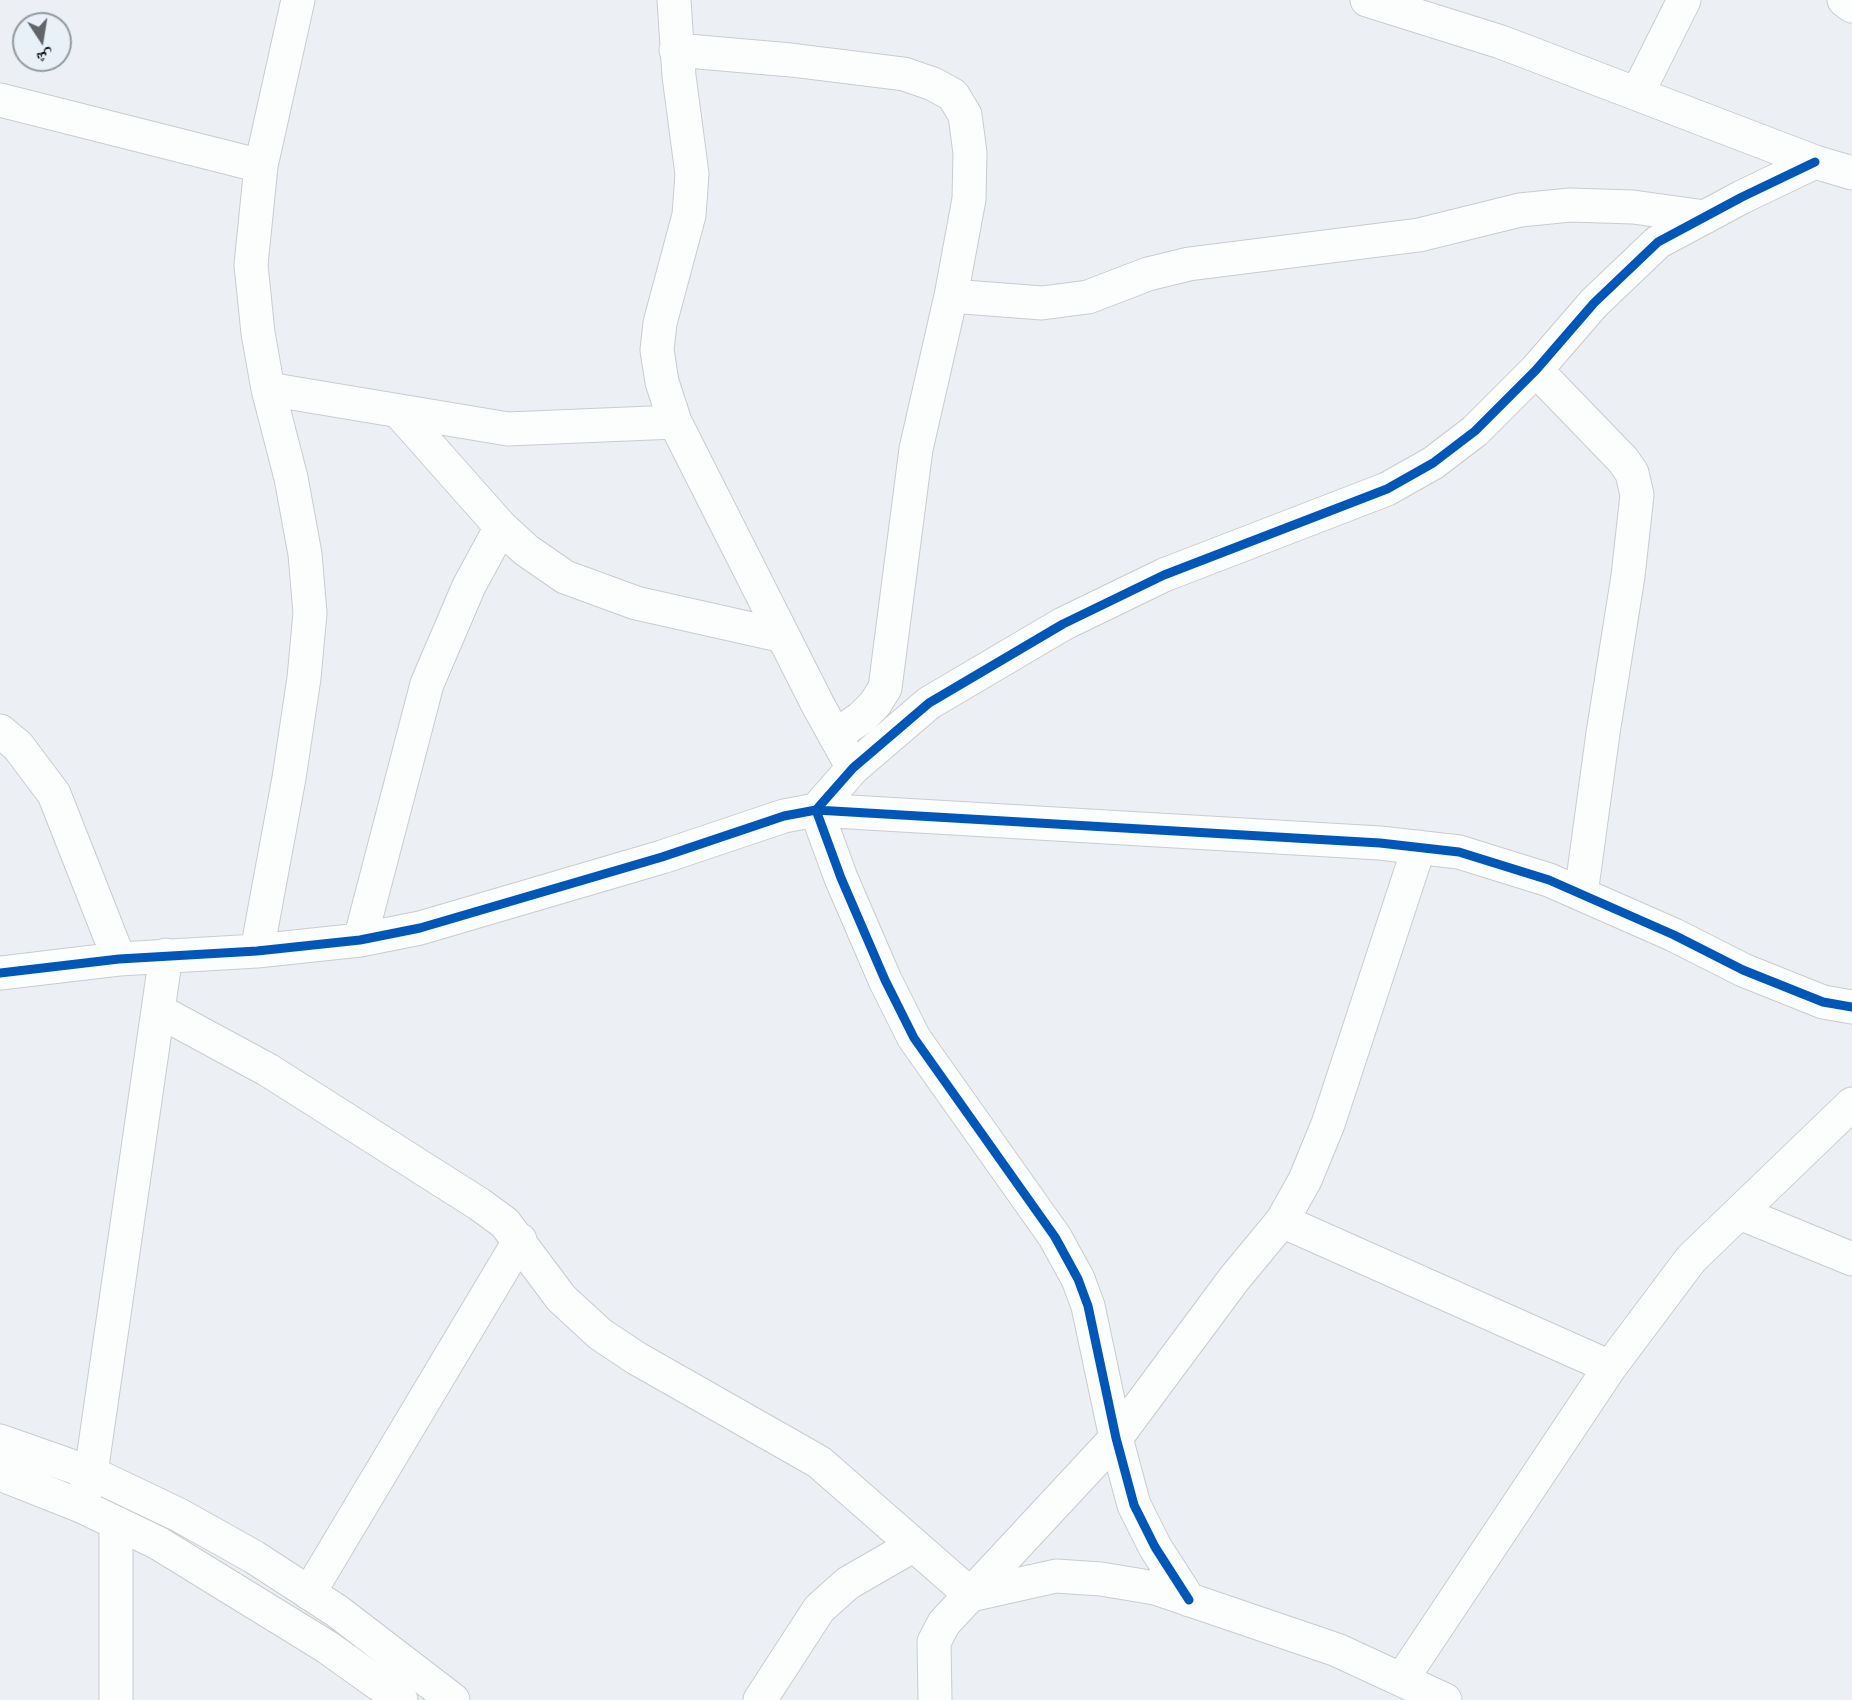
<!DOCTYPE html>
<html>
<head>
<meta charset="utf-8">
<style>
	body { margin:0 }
	#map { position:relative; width:1852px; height:1700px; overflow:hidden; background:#ecf0f4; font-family:"PT Serif","Noto Naskh Arabic",serif }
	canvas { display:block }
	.north { position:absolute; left:12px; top:12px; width:60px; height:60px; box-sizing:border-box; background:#e8f0f8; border:2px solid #949aa0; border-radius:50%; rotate:168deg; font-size:16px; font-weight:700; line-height:24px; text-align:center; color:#16191c }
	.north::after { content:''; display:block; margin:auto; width:21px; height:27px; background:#616468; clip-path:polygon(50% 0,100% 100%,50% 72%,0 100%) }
</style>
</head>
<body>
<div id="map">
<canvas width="1852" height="1700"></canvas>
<div class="north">ش</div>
</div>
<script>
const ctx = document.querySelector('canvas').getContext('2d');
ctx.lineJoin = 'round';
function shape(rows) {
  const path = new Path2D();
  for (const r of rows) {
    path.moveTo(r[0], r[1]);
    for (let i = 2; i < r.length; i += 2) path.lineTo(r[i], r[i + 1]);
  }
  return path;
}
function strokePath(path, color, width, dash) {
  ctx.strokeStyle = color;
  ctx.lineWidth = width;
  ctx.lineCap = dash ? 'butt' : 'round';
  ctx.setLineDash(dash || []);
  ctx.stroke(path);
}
const minor = shape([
	[674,0,679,76,692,174,689,215,660,323,657,350,662,382,675,422,818,705,853,768],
	[1367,0,1501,42,1815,162,1852,173],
	[1844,0,1852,6],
	[676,50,791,60,904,74,933,84,953,95,965,115,970,153,969,199,951,296,1042,303,1088,297,1148,274,1189,264,1419,235,1520,210,1570,205,1633,207,1705,217],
	[1638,92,1684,0],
	[0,100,261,166],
	[1536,370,1623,460,1632,473,1637,495,1628,576,1603,733,1581,894],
	[268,389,508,429,675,422],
	[400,413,501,527,526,550,565,577,636,603,783,636],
	[0,731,18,746,54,794,119,959],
	[835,736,861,718,875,704,885,688,916,449,951,296],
	[360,940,427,684,469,586,501,527],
	[257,951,289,778,304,678,310,613,305,554,291,478,268,389,258,333,251,265,261,166,298,0],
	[0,973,119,959,257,951,360,940,420,928,662,857,784,816,816,810,1380,843,1459,852,1549,880,1674,935,1743,970,1823,1002,1852,1007],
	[159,1011,268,1070,479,1204,505,1223,561,1298,600,1334,636,1358,819,1462,971,1595],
	[1740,1213,1852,1259],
	[1282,1221,1610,1367],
	[81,1506,91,1473,166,955],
	[309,1593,520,1240],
	[971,1595,1056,1576,1101,1579,1155,1588,1337,1650,1445,1700],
	[1189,1600,1155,1547,1134,1505,1116,1438,1088,1306,1078,1279,1055,1237,914,1038,885,980,841,878,816,810,853,768,929,703,1063,624,1164,575,1387,489,1433,463,1475,431,1536,370,1594,303,1658,242,1742,197,1815,162],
	[1402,1679,1610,1367,1691,1259,1852,1104],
	[116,1700,116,1523],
	[760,1700,819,1609,848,1583,914,1545],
	[935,1700,934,1642,944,1623,1116,1438,1234,1279,1282,1221,1305,1180,1328,1124,1419,847]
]);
const secondary = shape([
	[0,1441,91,1473,179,1515,254,1557,337,1611,453,1700],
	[0,1474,81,1506,158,1543,327,1647,401,1700]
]);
const cycleway = shape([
	[0,973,119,959,257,951,360,940,420,928,662,857,784,816,816,810,1380,843,1459,852,1549,880,1674,935,1743,970,1823,1002,1852,1007],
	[1189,1600,1155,1547,1134,1505,1116,1438,1088,1306,1078,1279,1055,1237,914,1038,885,980,841,878,816,810,853,768,929,703,1063,624,1164,575,1387,489,1433,463,1475,431,1536,370,1594,303,1658,242,1742,197,1815,162]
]);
strokePath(minor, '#c8cccf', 35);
strokePath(secondary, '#c8cccf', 35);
strokePath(minor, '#fcfdfd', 33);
strokePath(secondary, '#fcfdfd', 33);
strokePath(cycleway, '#0057b8', 9);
</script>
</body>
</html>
